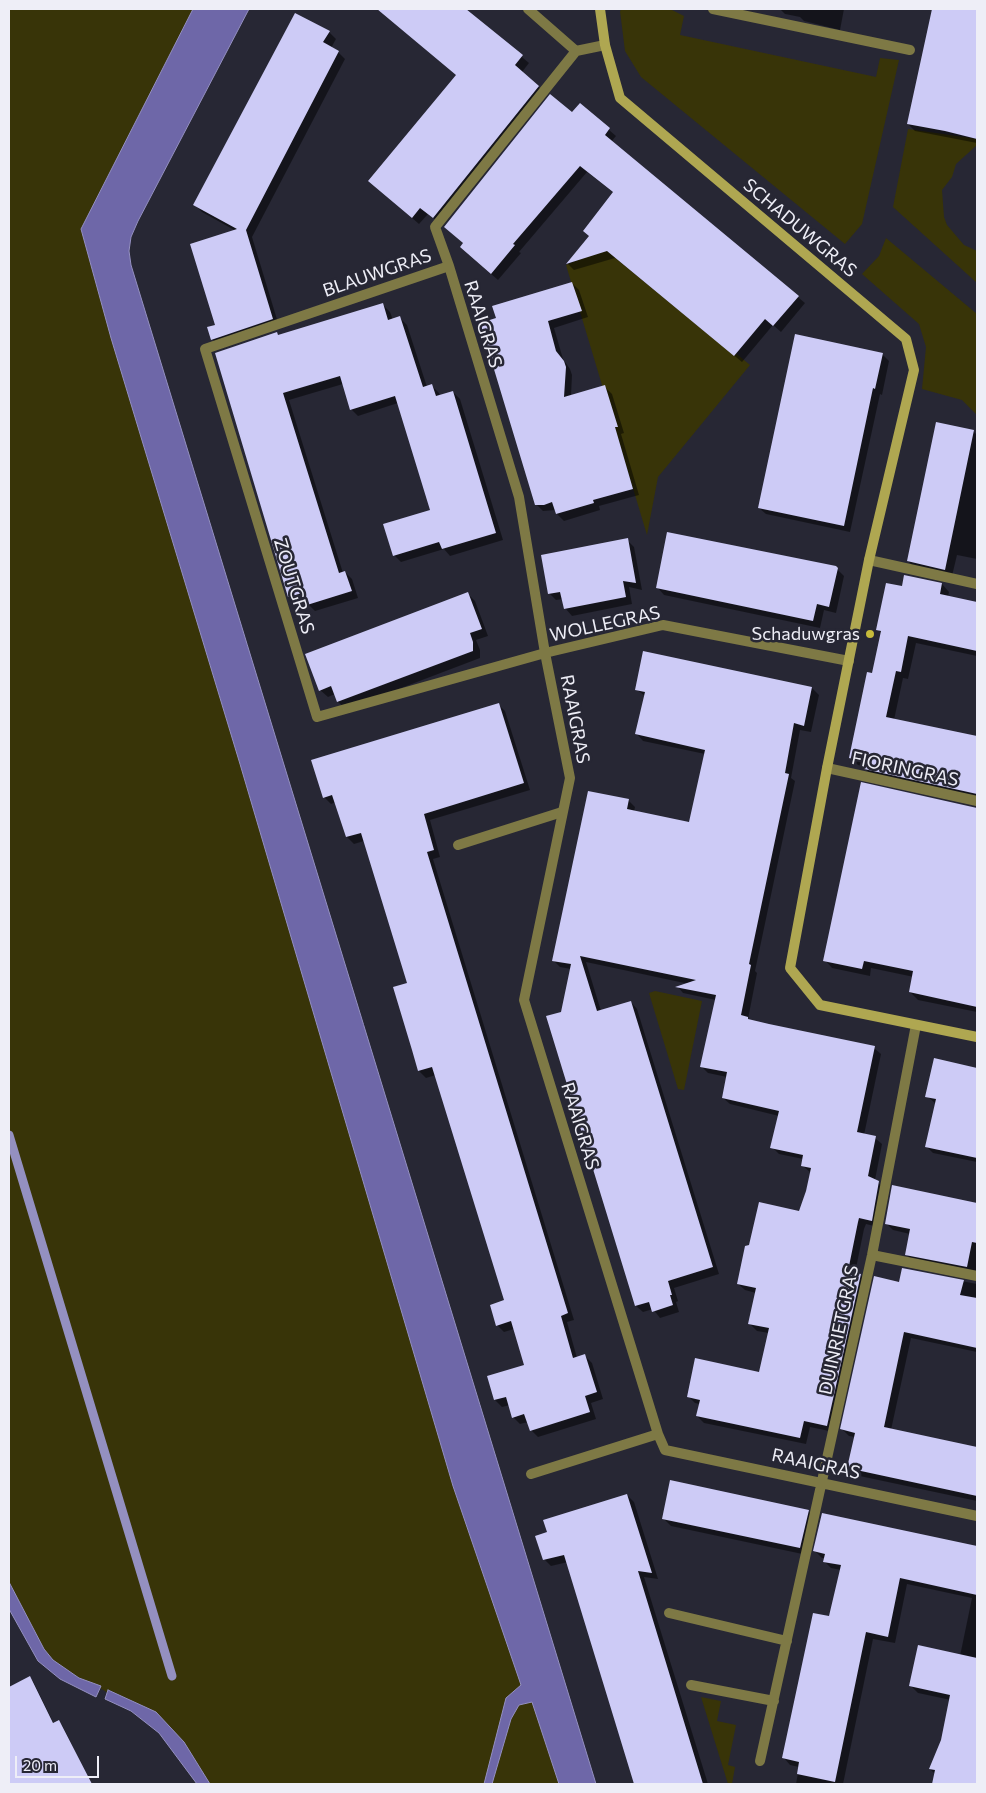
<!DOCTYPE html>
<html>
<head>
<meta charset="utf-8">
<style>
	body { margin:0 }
	#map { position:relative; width:986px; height:1793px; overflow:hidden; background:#272734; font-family:Commissioner,sans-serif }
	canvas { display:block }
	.frame { position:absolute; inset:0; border:10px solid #eeeef7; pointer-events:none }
	.scale { position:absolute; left:15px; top:1756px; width:84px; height:22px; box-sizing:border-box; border:2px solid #eeeef7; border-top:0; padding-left:6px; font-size:15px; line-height:18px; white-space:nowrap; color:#eeeef7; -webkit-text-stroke:4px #272734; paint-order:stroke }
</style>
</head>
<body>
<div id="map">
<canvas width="986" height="1793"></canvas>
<div class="frame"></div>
<div class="scale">20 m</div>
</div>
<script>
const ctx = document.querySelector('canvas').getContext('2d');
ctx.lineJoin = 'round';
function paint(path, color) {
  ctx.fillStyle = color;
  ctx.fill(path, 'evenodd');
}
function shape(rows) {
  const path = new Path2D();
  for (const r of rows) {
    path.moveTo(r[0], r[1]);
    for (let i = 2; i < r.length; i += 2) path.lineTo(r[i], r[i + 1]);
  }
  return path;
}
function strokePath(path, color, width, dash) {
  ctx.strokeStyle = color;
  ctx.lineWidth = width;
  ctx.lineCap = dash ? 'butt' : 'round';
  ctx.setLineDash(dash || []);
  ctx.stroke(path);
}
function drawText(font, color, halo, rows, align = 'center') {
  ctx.font = font + ' Commissioner,sans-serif';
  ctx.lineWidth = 5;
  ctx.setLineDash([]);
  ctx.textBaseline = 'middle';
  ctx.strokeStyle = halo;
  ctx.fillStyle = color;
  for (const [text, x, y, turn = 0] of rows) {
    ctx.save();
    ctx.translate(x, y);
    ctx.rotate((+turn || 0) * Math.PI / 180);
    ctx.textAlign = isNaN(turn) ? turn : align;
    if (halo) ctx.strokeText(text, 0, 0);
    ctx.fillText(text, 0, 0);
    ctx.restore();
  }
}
const green = shape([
	[9,9,193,9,81,229,111,338,240,764,453,1486,521,1685,492,1760,484,1784,210,1784,184,1742,156,1712,109,1690,108,1693,100,1688,100,1686,79,1678,53,1660,44,1649,9,1582],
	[622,9,670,9,684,16,680,35,876,77,880,58,899,60,862,224,845,244,641,77,625,51,620,11],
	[908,129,977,139,977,145,956,164,952,177,942,190,944,217,947,225,964,245,977,251,977,283,893,207],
	[886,238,977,314,977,415,962,400,922,389,926,347,919,324,862,274,879,256],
	[608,248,750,365,658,477,647,535,566,265],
	[655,991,702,1001,684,1090,678,1089,649,993],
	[701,1697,721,1701,717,1721,736,1725,728,1765,735,1767,732,1784,728,1784],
	[533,1702,559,1784,492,1784,511,1719,519,1704]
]);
const water = shape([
	[193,9,249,9,138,221,131,237,129,251,131,265,596,1784,559,1784,532,1702,519,1705,511,1719,492,1784,484,1784,506,1698,521,1685,453,1486,240,764,111,338,81,229,193,9],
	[9,1582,44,1649,53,1660,79,1678,101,1686,96,1697,60,1679,38,1661,9,1609,9,1582],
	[108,1690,156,1712,184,1742,210,1784,197,1784,159,1733,131,1711,105,1699,108,1690]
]);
const shadow = shape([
	[377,9,465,9,529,63,522,72,546,94,441,224,428,214,419,224,369,181,457,75],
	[780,9,844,9,840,30,804,21,800,17,785,14],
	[933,9,977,9,977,143,915,131,908,124],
	[329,32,336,39,331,48,338,52,345,59,252,237,279,326,219,346,212,339,217,326,236,231,202,212,195,205],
	[580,105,616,136,611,142,805,303,781,332,773,325,742,362,615,258,574,270,568,264,590,236,614,193,587,172,519,252,521,253,498,280,468,254,461,247,464,244,445,227,572,114],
	[572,283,579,290,588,317,554,328,563,359,570,369,572,375,571,396,605,387,612,394,624,433,621,434,639,495,599,506,600,510,564,521,557,514,556,510,543,511,536,504,498,319],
	[383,305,390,312,393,320,400,318,407,325,427,387,432,386,439,393,440,396,453,392,460,399,503,540,450,556,444,549,401,562,394,555,431,511,398,403,358,416,351,409,343,384,289,400,343,573,345,572,352,579,358,598,315,611,308,604,307,600,296,604,289,597,246,456,279,336],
	[882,354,889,361,882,395,880,394,850,532,766,514,759,508],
	[937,424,974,432,977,435,977,559,957,555,952,576,915,568,908,561],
	[627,540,634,547,642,590,629,587,632,604,572,616,565,608,563,599,556,600,549,593],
	[837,569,844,576,836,613,824,610,820,628,664,595,657,587],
	[942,584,949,592,948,597,977,603,977,656,916,643,908,679,903,678,894,720,977,738,977,799,873,776,865,769,865,767,858,765,851,758,873,674,882,634,878,629,903,588],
	[467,593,475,601,488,636,476,640,480,650,480,658,346,709,338,702,335,694,328,697,320,690],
	[644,652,812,688,819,695,811,732,800,730,791,778,795,781,755,971,757,973,748,1019,750,1021,874,1048,881,1054,864,1135,875,1138,882,1144,875,1180,885,1189,878,1227,866,1224,864,1229,855,1273,860,1275,867,1281,834,1432,810,1427,806,1444,704,1423,697,1416,700,1404,695,1403,688,1396,760,1373,769,1333,757,1331,750,1324,756,1293,745,1290,738,1284,800,1213,811,1173,802,1165,803,1159,779,1154,772,1147,779,1116,730,1104,723,1098,727,1077,708,1073,701,1066,716,1000,683,993,678,987,689,984,586,962,601,1011,631,1002,637,1009,719,1274,674,1288,678,1301,676,1302,679,1312,660,1318,653,1309,643,1312,636,1306,562,1012,571,969,560,967,553,960,628,800,635,807,634,812,690,824,705,754,643,741,637,734,645,696,636,689],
	[498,704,505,711,530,790,430,820,440,857,433,859,574,1320,567,1322,577,1358,585,1356,592,1363,603,1399,591,1403,596,1419,538,1437,531,1430,528,1422,520,1424,513,1417,510,1405,502,1407,495,1400,489,1377,526,1366,514,1329,504,1332,497,1325,506,1301,436,1075,426,1078,419,1071,409,983,364,841,354,844,347,837,336,802,331,804,324,797],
	[976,809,977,809,977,877,965,875,956,917,977,921,977,1012,918,1000,910,992,914,977,871,968,870,976,832,968,825,960],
	[935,1060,977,1069,977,1162,933,1153,927,1147,936,1104,927,1096],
	[893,1187,977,1204,977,1274,913,1261,906,1254,910,1234,893,1230,886,1223],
	[903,1270,977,1284,977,1352,911,1338,891,1430,977,1448,977,1501,855,1475,848,1468,855,1437,849,1436,842,1429,900,1283],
	[627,1495,634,1502,658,1579,644,1577,708,1784,636,1784,568,1562,551,1566,544,1559,549,1533],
	[808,1511,815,1518,807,1555,671,1526,664,1519],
	[823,1514,977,1547,977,1784,933,1784,935,1774,930,1769,942,1740,951,1700,918,1693,911,1686,960,1656,972,1598,907,1584,895,1643,873,1639,843,1784,796,1784,799,1767,790,1765,784,1758,830,1618,841,1570,831,1568,824,1561,825,1558,822,1558,815,1551],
	[29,1677,33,1681,54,1724,58,1722,62,1725,92,1784,9,1784,9,1688]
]);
const stream = shape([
	[9,1135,172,1676]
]);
const building = shape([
	[377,9,466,9,523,55,515,65,539,86,433,218,420,208,412,218,368,181,456,75],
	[932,9,977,9,977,139,945,131,907,124],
	[295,13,330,31,323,42,339,51,246,230,273,319,211,340,207,327,215,325,190,244,237,229,193,205],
	[550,94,572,112,580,103,610,128,605,135,799,296,773,326,765,319,734,356,607,251,566,264,589,236,583,231,613,192,580,166,513,244,515,245,491,274,460,247,463,243,444,227],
	[572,282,582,311,548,321,556,351,564,361,566,367,564,397,605,385,618,427,615,427,633,489,593,500,594,503,556,514,552,502,544,505,535,505,480,323,496,318,492,306],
	[383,303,388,320,400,316,423,387,432,384,436,396,453,391,496,533,442,549,439,542,393,556,383,524,430,510,395,396,350,410,340,376,283,393,339,573,345,571,352,591,307,605,303,593,288,597,215,353,277,332,278,335],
	[795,334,883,353,875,389,873,388,844,526,758,508],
	[936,422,974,430,945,570,907,561],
	[667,532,836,566,838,568,829,607,817,604,813,621,656,588],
	[628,538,636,583,623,581,626,597,564,609,560,592,548,594,541,555],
	[904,575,942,583,940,594,977,602,977,651,908,636,901,672,896,671,886,717,977,736,977,794,864,769,865,762,849,758,867,672,872,673,881,631,876,630,886,583,902,586],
	[468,592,482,629,470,633,473,642,473,651,337,702,331,686,319,691,305,654],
	[643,651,812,687,804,726,794,723,785,773,789,774,749,964,751,965,741,1015,748,1017,748,1019,769,1024,875,1046,857,1132,876,1136,868,1176,879,1181,872,1221,859,1218,858,1222,848,1271,861,1274,827,1426,804,1421,800,1438,696,1416,700,1400,687,1397,695,1358,759,1372,769,1328,748,1324,756,1288,737,1284,745,1246,749,1245,759,1202,799,1211,806,1191,811,1168,801,1166,803,1155,770,1148,779,1111,722,1098,727,1072,700,1067,716,995,675,987,696,980,580,956,597,1011,631,1001,713,1267,668,1281,672,1295,670,1295,673,1305,652,1312,649,1302,635,1306,546,1016,561,1012,571,964,552,961,588,791,629,799,627,809,689,822,705,750,635,734,645,692,635,690],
	[499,703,524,783,424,814,434,850,427,852,568,1313,561,1316,573,1358,585,1354,597,1392,585,1396,590,1412,530,1431,524,1414,512,1418,506,1397,494,1400,487,1376,524,1365,511,1321,496,1326,490,1305,504,1300,432,1067,418,1071,412,1050,393,987,407,983,361,833,346,837,332,795,323,798,311,760],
	[861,782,977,808,977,1007,909,992,913,971,864,961,862,969,823,961],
	[934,1058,977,1068,977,1158,925,1147,936,1099,925,1097],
	[892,1185,977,1203,977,1243,972,1242,967,1267,905,1255,910,1229,885,1224],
	[902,1268,964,1280,960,1295,977,1298,977,1348,904,1332,884,1427,977,1447,977,1496,847,1468,855,1433,840,1429,874,1276,899,1282],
	[670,1480,809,1510,800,1548,662,1519],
	[627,1494,652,1573,638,1571,703,1784,634,1784,564,1555,543,1560,535,1536,547,1532,543,1520],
	[822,1513,977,1546,977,1595,900,1578,888,1637,866,1632,835,1782,797,1774,799,1762,782,1758,813,1613,829,1616,841,1565,823,1562,825,1554,813,1551],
	[918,1645,977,1658,977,1784,932,1784,935,1770,929,1769,941,1740,950,1695,909,1686],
	[30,1676,53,1723,59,1720,92,1784,9,1784,9,1687]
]);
const lane = shape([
	[458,845,562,812]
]);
const street = shape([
	[528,9,576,51,605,45],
	[713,9,910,50],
	[576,51,435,227,449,266,519,497,545,653,570,778,524,1000,658,1434,665,1450,977,1516],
	[449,266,205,349,317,717,545,653,663,625,849,661],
	[869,560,977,584],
	[827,768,977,801],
	[872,1255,977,1276],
	[531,1474,658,1434],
	[669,1613,787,1641],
	[691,1685,774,1701],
	[760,1761,872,1255,916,1025]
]);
const secondary = shape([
	[600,9,605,45,620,98,906,339,914,370,869,560,827,768,790,968,820,1005,977,1037]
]);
const markers = [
	[870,634,5,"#c7bb3b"]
];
const streetNames = [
	["SCHADUWGRAS",800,228,40],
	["BLAUWGRAS",377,273,-19],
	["RAAIGRAS",483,324,73],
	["ZOUTGRAS",294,586,73],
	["WOLLEGRAS",605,624,-12],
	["RAAIGRAS",575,719,79],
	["FIORINGRAS",905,769,12],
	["RAAIGRAS",580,1126,73],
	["DUINRIETGRAS",839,1330,-78],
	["RAAIGRAS",816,1464,12]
];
const poiNames = [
	["Schaduwgras",860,634]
];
paint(green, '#383408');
paint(water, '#6e67a8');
strokePath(water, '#9490c0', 1);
paint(shadow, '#0007');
strokePath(stream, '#9490c0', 9);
paint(building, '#cdcbf6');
strokePath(lane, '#7e7945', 10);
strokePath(street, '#7e7945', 10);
strokePath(secondary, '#afa751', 10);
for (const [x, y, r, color] of markers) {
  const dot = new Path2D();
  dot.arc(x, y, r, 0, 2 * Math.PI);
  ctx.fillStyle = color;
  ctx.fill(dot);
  strokePath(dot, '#272734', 2);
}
drawText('18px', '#eeeef7', '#272734', streetNames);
drawText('18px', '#eeeef7', '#272734', poiNames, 'right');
</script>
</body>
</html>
